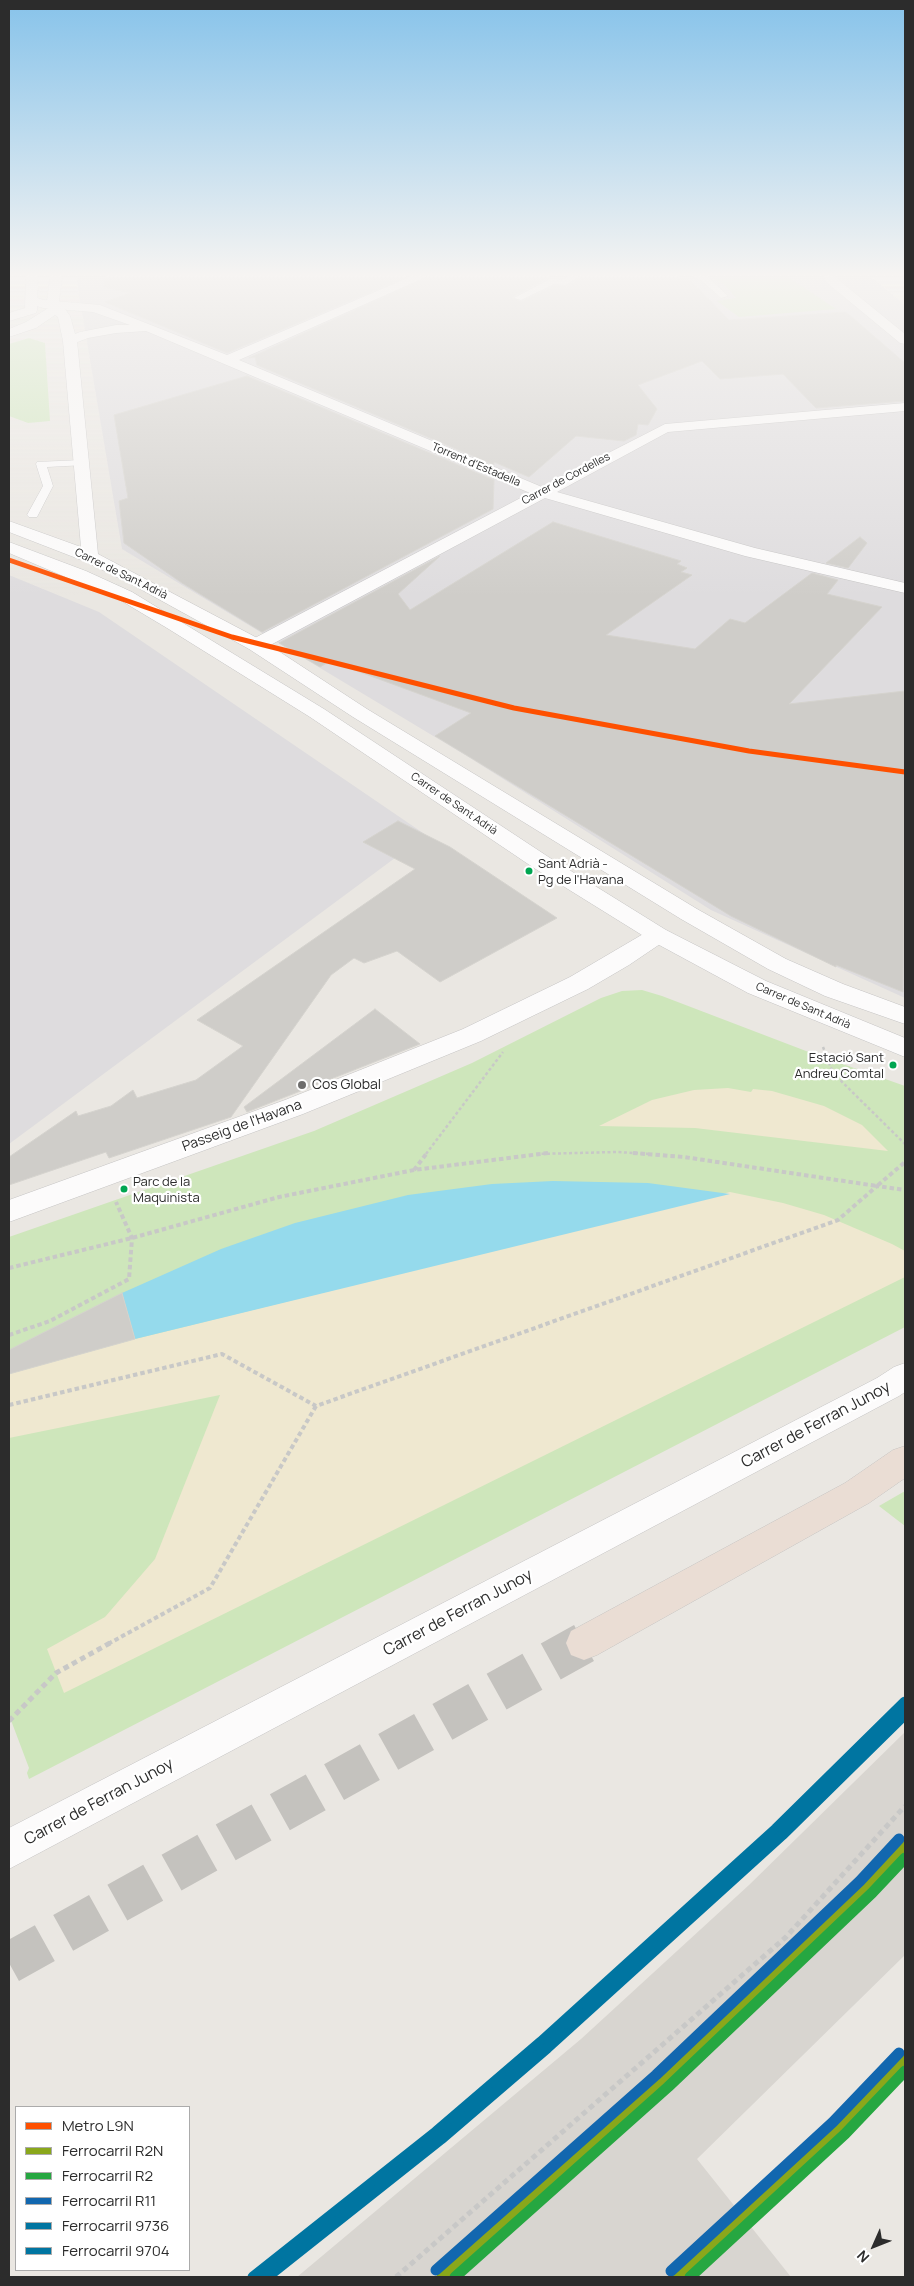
<!DOCTYPE html>
<html>
<head>
<meta charset="utf-8">
<style>
	body { margin:0 }
	#map { position:relative; width:914px; height:2286px; overflow:hidden; background:#eae7e2; font-family:Manrope,sans-serif }
	canvas { display:block }
	.frame { position:absolute; inset:0; border:10px solid #2c2c2c; pointer-events:none }
	.legend { position:absolute; left:15px; top:2106px; width:175px; height:165px; box-sizing:border-box; background:#fff; border:1px solid #ababab; margin:0; padding:6px 9px; list-style:none; font-size:15px; color:#2c2c2c }
	.legend li { display:flex; align-items:center; gap:10px; height:25px }
	.legend b { width:25px; border:1px solid #ababab }
	.north { position:absolute; left:849px; top:2221px; width:50px; height:50px; -webkit-text-stroke:4px #fff; paint-order:stroke; rotate:226deg; font-size:14px; font-weight:700; line-height:20px; text-align:center; color:#2c2c2c }
	.north::after { content:''; display:block; margin:auto; width:18px; height:22px; background:#2c2c2c; clip-path:polygon(50% 0,100% 100%,50% 72%,0 100%) }
</style>
</head>
<body>
<div id="map">
<canvas width="914" height="2286"></canvas>
<div class="frame"></div>
<ul class="legend">
<li><b style="height:6px;background:#fe5000"></b>Metro L9N</li>
<li><b style="height:6px;background:#8aa71b"></b>Ferrocarril R2N</li>
<li><b style="height:6px;background:#26a741"></b>Ferrocarril R2</li>
<li><b style="height:6px;background:#1267af"></b>Ferrocarril R11</li>
<li><b style="height:6px;background:#0075a1"></b>Ferrocarril 9736</li>
<li><b style="height:6px;background:#0075a1"></b>Ferrocarril 9704</li>
</ul>
<div class="north">N</div>
</div>
<script>
const ctx = document.querySelector('canvas').getContext('2d');
ctx.lineJoin = 'round';
function paint(path, color) {
  ctx.fillStyle = color;
  ctx.fill(path, 'evenodd');
}
function shape(rows) {
  const path = new Path2D();
  for (const r of rows) {
    path.moveTo(r[0], r[1]);
    for (let i = 2; i < r.length; i += 2) path.lineTo(r[i], r[i + 1]);
  }
  return path;
}
function strokePath(path, color, width, dash) {
  ctx.strokeStyle = color;
  ctx.lineWidth = width;
  ctx.lineCap = dash ? 'butt' : 'round';
  ctx.setLineDash(dash || []);
  ctx.stroke(path);
}
function drawText(font, color, halo, rows, align = 'center') {
  ctx.font = font + ' Manrope,sans-serif';
  ctx.lineWidth = 4.5;
  ctx.setLineDash([]);
  ctx.textBaseline = 'middle';
  ctx.strokeStyle = halo;
  ctx.fillStyle = color;
  for (const [text, x, y, turn = 0] of rows) {
    ctx.save();
    ctx.translate(x, y);
    ctx.rotate((+turn || 0) * Math.PI / 180);
    ctx.textAlign = isNaN(turn) ? turn : align;
    if (halo) ctx.strokeText(text, 0, 0);
    ctx.fillText(text, 0, 0);
    ctx.restore();
  }
}
const industrial = shape([
	[76,277,871,277,905,305,905,998,711,910,470,758,122,549],
	[9,575,99,612,426,835,9,1144]
]);
const green = shape([
	[710,277,788,277,836,309,739,317,717,301,736,298,724,284],
	[29,338,45,343,50,421,28,423,9,416,9,344],
	[642,990,662,996,806,1051,905,1086,905,1327,29,1779,27,1773,29,1768,9,1715,9,1237,314,1131,472,1063,601,998,622,991],
	[905,1491,905,1526,879,1506]
]);
const sand = shape([
	[728,1088,751,1092,753,1089,772,1091,824,1106,862,1125,888,1151,695,1128,599,1126,652,1100,694,1090],
	[730,1192,783,1203,824,1215,892,1244,905,1251,905,1277,64,1693,47,1649,105,1617,155,1559,220,1395,9,1438,9,1374,135,1339]
]);
const plaza = shape([
	[905,1732,905,1955,697,2159,791,2277,297,2277,581,2039,749,1885]
]);
const water = shape([
	[553,1181,648,1183,730,1194,135,1339,122,1293,221,1249,295,1223,408,1195,492,1184]
]);
const building = shape([
	[106,277,406,277,227,353,105,302,130,293,104,287,106,277],
	[428,277,565,277,549,277,512,297,520,302,554,286,567,287,580,277,679,277,692,282,729,320,846,312,905,363,905,401,816,408,783,374,720,379,702,361,638,385,657,409,648,425,638,424,636,435,624,441,576,436,529,477,494,462,494,465,257,365,255,357,249,358,428,277],
	[247,376,494,480,493,509,262,632,182,583,124,543,119,501,128,498,114,415,247,376],
	[553,522,681,561,677,564,687,568,681,572,692,575,606,635,695,649,730,619,745,623,812,573,838,580,827,594,882,607,789,704,905,691,903,992,836,965,836,967,731,916,435,736,471,713,330,661,320,667,279,643,440,556,398,594,410,610,553,522],
	[860,537,867,543,848,568,826,563,860,537],
	[398,821,450,847,557,918,440,982,397,951,364,963,354,958,331,975,231,1117,109,1158,106,1152,9,1185,9,1157,76,1111,78,1116,111,1106,133,1090,137,1098,196,1080,243,1046,197,1020,415,869,363,842,398,821],
	[375,1009,420,1044,247,1112,244,1107,375,1009],
	[122,1293,135,1339,9,1374,9,1350,122,1293]
]);
const highwayTunnelFar1 = shape([
	[581,1644,584,1643]
]);
const highwayTunnel = shape([
	[9,1963,584,1643]
]);
const pathFar2 = shape([
	[823,1047,833,1073,905,1144],
	[426,1154,503,1052],
	[536,1154,617,1152,650,1154]
]);
const pathFar1 = shape([
	[633,1153,684,1157,877,1186,905,1162],
	[414,1170,427,1153],
	[9,1268,132,1238,279,1197,414,1170,548,1153],
	[9,1335,50,1321,129,1279,132,1238,116,1202],
	[9,1405,222,1354,316,1406,838,1220,877,1186,905,1190],
	[108,1644,210,1588,316,1406]
]);
const path = shape([
	[9,1721,56,1673,110,1643],
	[396,2277,786,1937,905,1806]
]);
const lane = shape([
	[568,277,578,277,566,285,554,284,521,300,514,298,550,279,562,280,568,277],
	[694,277,708,277,728,296,721,298,702,281,694,277],
	[81,460,85,461,85,465,47,467,53,486,37,517,29,517,27,515,43,486,36,464,37,462,81,460]
]);
const street = shape([
	[410,277,426,277,239,360,542,487,665,424,905,403,905,411,668,432,557,492,755,548,905,583,905,593,745,556,545,498,263,649,249,649,247,645,249,641,530,493,146,331,116,333,88,338,70,345,65,344,63,341,65,338,80,332,116,325,130,325,93,312,43,308,27,303,25,300,31,296,44,300,100,305,227,355,410,277],
	[825,277,835,277,905,334,905,344,900,343,826,282,825,277],
	[658,928,666,930,670,935,666,940,629,965,588,989,481,1041,303,1114,9,1222,9,1200,285,1100,463,1029,570,977,650,930,658,928]
]);
const secondary = shape([
	[26,277,38,277,37,310,36,313,9,321,9,313,25,308,26,277],
	[50,277,62,277,59,301,70,316,77,341,98,554,263,641,367,709,697,909,786,959,843,984,905,1007,905,1024,825,996,768,969,681,919,353,717,249,649,133,585,84,561,9,532,9,521,81,547,63,341,58,317,55,315,36,328,9,337,9,329,26,322,50,307,47,302,50,277],
	[9,542,86,571,132,592,324,709,550,858,666,930,766,981,905,1038,905,1057,748,993,650,940,534,868,310,717,167,628,120,600,9,553,9,542],
	[905,1363,905,1392,899,1396,9,1869,9,1828,877,1378,894,1367,905,1363]
]);
const highway = shape([
	[905,1446,905,1478,869,1503,597,1655,584,1660,571,1655,566,1643,571,1631,845,1483,893,1450,905,1446]
]);
const rail1 = shape([
	[442,2277,662,2081,866,1887,905,1845],
	[677,2277,839,2128,905,2059]
]);
const rail2 = shape([
	[455,2277,668,2087,872,1893,905,1858],
	[690,2277,845,2134,905,2071]
]);
const rail3 = shape([
	[436,2270,656,2075,860,1881,899,1839],
	[671,2271,833,2122,899,2053]
]);
const rail4 = shape([
	[253,2277,436,2132,541,2042,776,1829,905,1702]
]);
const rail5 = shape([
	[267,2277,441,2139,547,2048,782,1835,905,1714]
]);
const metro1 = shape([
	[9,560,232,637,514,708,749,751,905,772]
]);
const markers = [
	[529,871,4.5,"#00a651"],
	[893,1065,4.5,"#00a651"],
	[302,1085,5,"#6e6d6c"],
	[124,1189,4.5,"#00a651"]
];
const farStreetnames = [
	["Torrent d'Estadella",476,465,23],
	["Carrer de Cordelles",566,479,-28],
	["Carrer de Sant Adrià",121,574,26],
	["Carrer de Sant Adrià",454,804,34],
	["Carrer de Sant Adrià",803,1006,23]
];
const busNames = [
	["Sant Adrià -",538,864],
	["Pg de l'Havana",538,880],
	["Estació Sant",884,1058,"right"],
	["Andreu Comtal",884,1074,"right"],
	["Parc de la",133,1182],
	["Maquinista",133,1198]
];
const poiNames = [
	["Cos Global",312,1085]
];
const streetNames = [
	["Passeig de l'Havana",242,1126,-20]
];
const nearStreetnames = [
	["Carrer de Ferran Junoy",816,1425,-28],
	["Carrer de Ferran Junoy",458,1613,-28],
	["Carrer de Ferran Junoy",99,1802,-28]
];
paint(industrial, '#dedcde');
paint(green, '#cee6bb');
paint(sand, '#efe8d0');
paint(plaza, '#d8d5d0');
paint(water, '#95daec');
paint(building, '#cfcdc9');
strokePath(building, '#d5d3ce', 1);
strokePath(highwayTunnelFar1, '#c4c2be', 32, [32, 16]);
strokePath(highwayTunnel, '#c4c2be', 41, [41, 21]);
strokePath(lane, '#c4c3c3', 1);
strokePath(street, '#c4c3c3', 1);
strokePath(secondary, '#c4c3c3', 1);
strokePath(highway, '#c6c4c2', 1);
strokePath(pathFar2, '#c8c8c7', 2.5, [3, 2.5]);
strokePath(pathFar1, '#c8c8c7', 4, [4.5, 3]);
strokePath(path, '#c8c8c7', 5, [5.5, 4]);
paint(lane, '#fcfbfb');
paint(street, '#fcfbfb');
paint(secondary, '#fcfbfb');
paint(highway, '#eaddd4');
strokePath(rail1, '#8aa71b', 11);
strokePath(rail2, '#26a741', 11);
strokePath(rail3, '#1267af', 11);
strokePath(rail4, '#0075a1', 11);
strokePath(rail5, '#0075a1', 11);
strokePath(metro1, '#fe5000', 5);
const sky = ctx.createLinearGradient(0, 0, 0, 597);
sky.addColorStop(0, '#87c3ea');
sky.addColorStop(0.46, '#f6f4f2');
sky.addColorStop(1, '#f6f4f200');
ctx.fillStyle = sky;
ctx.fillRect(0, 0, 914, 597);
for (const [x, y, r, color] of markers) {
  const dot = new Path2D();
  dot.arc(x, y, r, 0, 2 * Math.PI);
  ctx.fillStyle = color;
  ctx.fill(dot);
  strokePath(dot, '#fff', 2);
}
drawText('11px', '#2c2c2c', '#fff', farStreetnames);
drawText('13px', '#2c2c2c', '#fff', busNames, 'left');
drawText('14px', '#2c2c2c', '#fff', poiNames, 'left');
drawText('14px', '#2c2c2c', '#fff', streetNames);
drawText('16px', '#2c2c2c', '#fff', nearStreetnames);
</script>
</body>
</html>
